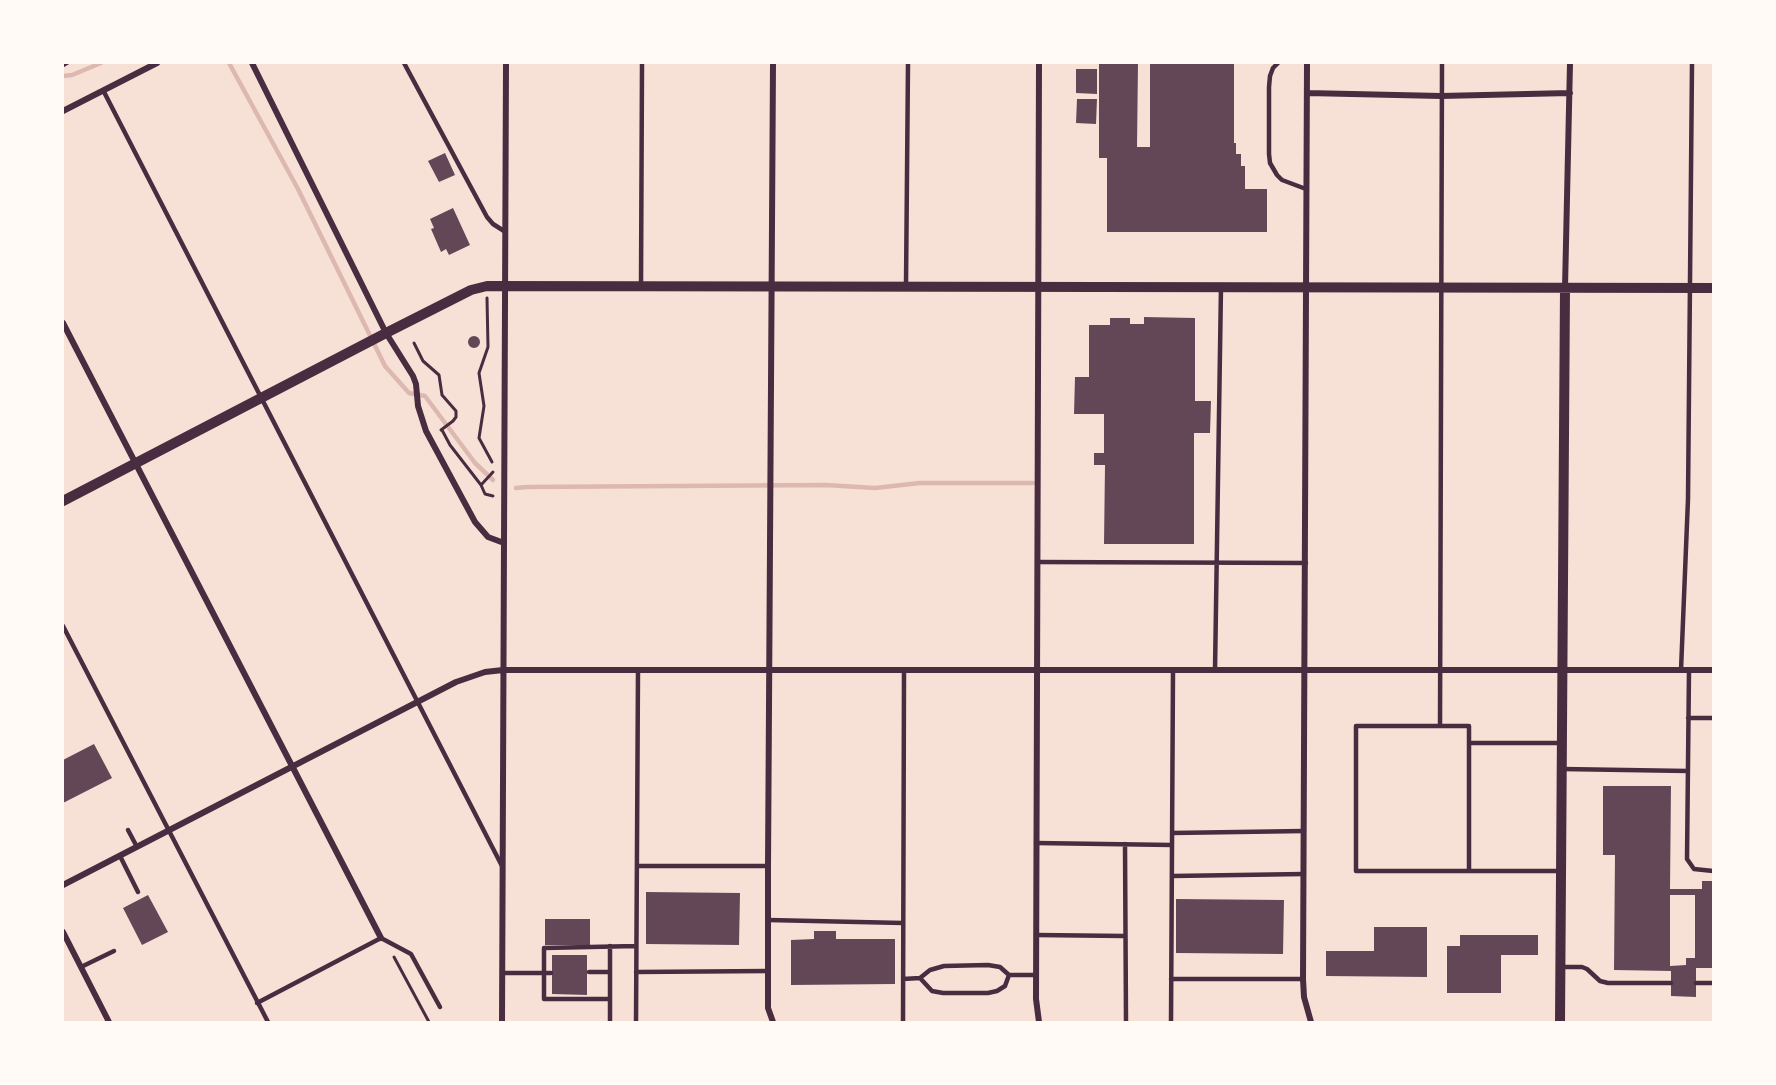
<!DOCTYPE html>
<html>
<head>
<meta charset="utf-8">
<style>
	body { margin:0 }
	#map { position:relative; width:1776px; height:1085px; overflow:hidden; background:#f7e1d7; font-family:"Fira Sans",sans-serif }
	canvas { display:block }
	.frame { position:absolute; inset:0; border:64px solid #fffaf5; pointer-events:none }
</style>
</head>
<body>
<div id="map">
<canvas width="1776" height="1085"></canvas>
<div class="frame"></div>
</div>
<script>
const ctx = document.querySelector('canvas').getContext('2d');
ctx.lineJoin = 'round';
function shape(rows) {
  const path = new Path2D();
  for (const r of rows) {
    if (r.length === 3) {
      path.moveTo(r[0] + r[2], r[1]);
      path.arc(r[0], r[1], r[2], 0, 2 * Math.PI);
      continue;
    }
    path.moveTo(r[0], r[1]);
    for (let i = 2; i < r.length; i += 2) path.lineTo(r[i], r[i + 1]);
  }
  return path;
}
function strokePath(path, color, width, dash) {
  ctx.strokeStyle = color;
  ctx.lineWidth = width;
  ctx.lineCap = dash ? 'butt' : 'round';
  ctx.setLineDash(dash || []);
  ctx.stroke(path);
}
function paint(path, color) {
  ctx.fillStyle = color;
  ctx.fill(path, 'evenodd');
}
const stream = shape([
	[229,63,298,189,385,366,409,393,425,396,475,463,493,480],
	[63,76,72,75,101,63],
	[516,488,527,487,826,485,875,488,920,483,1033,483]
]);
const building = shape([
	[1099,63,1138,63,1137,147,1150,147,1150,63,1234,63,1234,143,1236,143,1236,154,1241,154,1241,166,1245,166,1245,189,1267,189,1267,232,1107,232,1107,158,1099,158],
	[1076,69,1097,69,1097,94,1076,93],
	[1077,99,1097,99,1096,124,1076,123],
	[445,153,455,175,439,182,428,161],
	[453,208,470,245,449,255,446,249,441,252,431,229,434,228,430,219],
	[1144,317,1195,318,1195,401,1211,401,1210,433,1194,433,1194,544,1104,544,1105,465,1094,465,1094,453,1104,453,1104,414,1074,414,1075,377,1089,377,1089,325,1110,325,1110,318,1130,318,1130,324,1144,324],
	[474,342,6],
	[94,744,112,778,63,803,63,760],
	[1603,786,1671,786,1670,889,1702,889,1702,881,1713,881,1713,968,1696,968,1696,997,1671,996,1671,971,1614,970,1615,855,1603,855],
	[1670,895,1695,895,1695,958,1686,958,1686,965,1670,966],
	[646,892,740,893,739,945,646,944],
	[148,895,168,932,142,945,123,908],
	[1176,899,1284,900,1283,954,1176,953],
	[545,919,590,919,590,945,545,945],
	[1374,927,1427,927,1427,977,1326,976,1326,951,1374,951],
	[814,931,836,931,836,939,895,939,895,984,791,985,791,940,814,939],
	[1460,935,1538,935,1538,955,1501,955,1501,993,1447,993,1447,946,1460,946],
	[552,955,587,955,587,995,552,994]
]);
const path = shape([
	[63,66,68,63],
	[487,298,488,347,479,373,484,406,479,438,492,462],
	[414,343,423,361,439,375,442,395,456,411,456,417,453,421,441,430],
	[442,430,450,445,481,485,493,472],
	[481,485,485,494,493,496],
	[394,957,429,1022]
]);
const service = shape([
	[404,63,487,217,493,224,504,231],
	[1278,63,1273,68,1270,76,1269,87,1269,154,1270,163,1277,175,1282,180,1306,189],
	[1442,63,1440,726,1356,726,1356,871,1561,871],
	[103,90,502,866],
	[641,285,642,63],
	[906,285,908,63],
	[1037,562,1306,563],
	[63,626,268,1022],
	[1215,670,1221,287],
	[1681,670,1688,499,1692,63],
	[1689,670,1687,859,1694,869,1713,871],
	[1688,718,1713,718],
	[1440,726,1469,726,1469,743,1562,743],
	[1562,769,1688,771],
	[128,830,137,847],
	[1172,833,1304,831],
	[1036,843,1172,845],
	[1125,844,1126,1022],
	[120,856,138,892],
	[637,866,768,866],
	[1469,871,1469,743],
	[1172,876,1304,874],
	[768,920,903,923],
	[1036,935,1125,936],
	[610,946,610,1022],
	[81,967,114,951],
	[1560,967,1582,967,1587,969,1600,981,1608,983,1671,983],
	[589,972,610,972],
	[636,972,768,971],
	[502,973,551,973],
	[920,978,932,991,943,993,988,993,997,991,1005,986,1009,975],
	[903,979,920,978,930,970,944,966,988,965,1000,967,1009,975,1036,975],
	[1171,979,1303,979],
	[1696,983,1713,983],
	[610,999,544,999,544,948,636,946],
	[257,1003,381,938,411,954,440,1007],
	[636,1022,638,670],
	[903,1022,904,671],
	[1171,1022,1173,670]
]);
const minor = shape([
	[252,63,386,333,413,376,416,384,418,406,426,431,475,522,488,537,504,543],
	[1039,63,1036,999,1039,1022],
	[1307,63,1303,979,1304,997,1311,1022],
	[1307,93,1441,96,1570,93],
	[63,111,157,63],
	[1565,288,1570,63],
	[63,323,381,938],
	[63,885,456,682,485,672,503,670,1713,670],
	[63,932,109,1022],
	[502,1022,506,63],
	[773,1022,768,1008,768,866,773,63]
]);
const tertiary = shape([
	[63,501,386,333,471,290,487,286,1713,288],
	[1560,1022,1565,288]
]);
strokePath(stream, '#dcb8b0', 4.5);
paint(building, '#644757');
strokePath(path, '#4a2c40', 3);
strokePath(service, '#4a2c40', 4.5);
strokePath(minor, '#4a2c40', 6);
strokePath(tertiary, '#4a2c40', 10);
</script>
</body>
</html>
